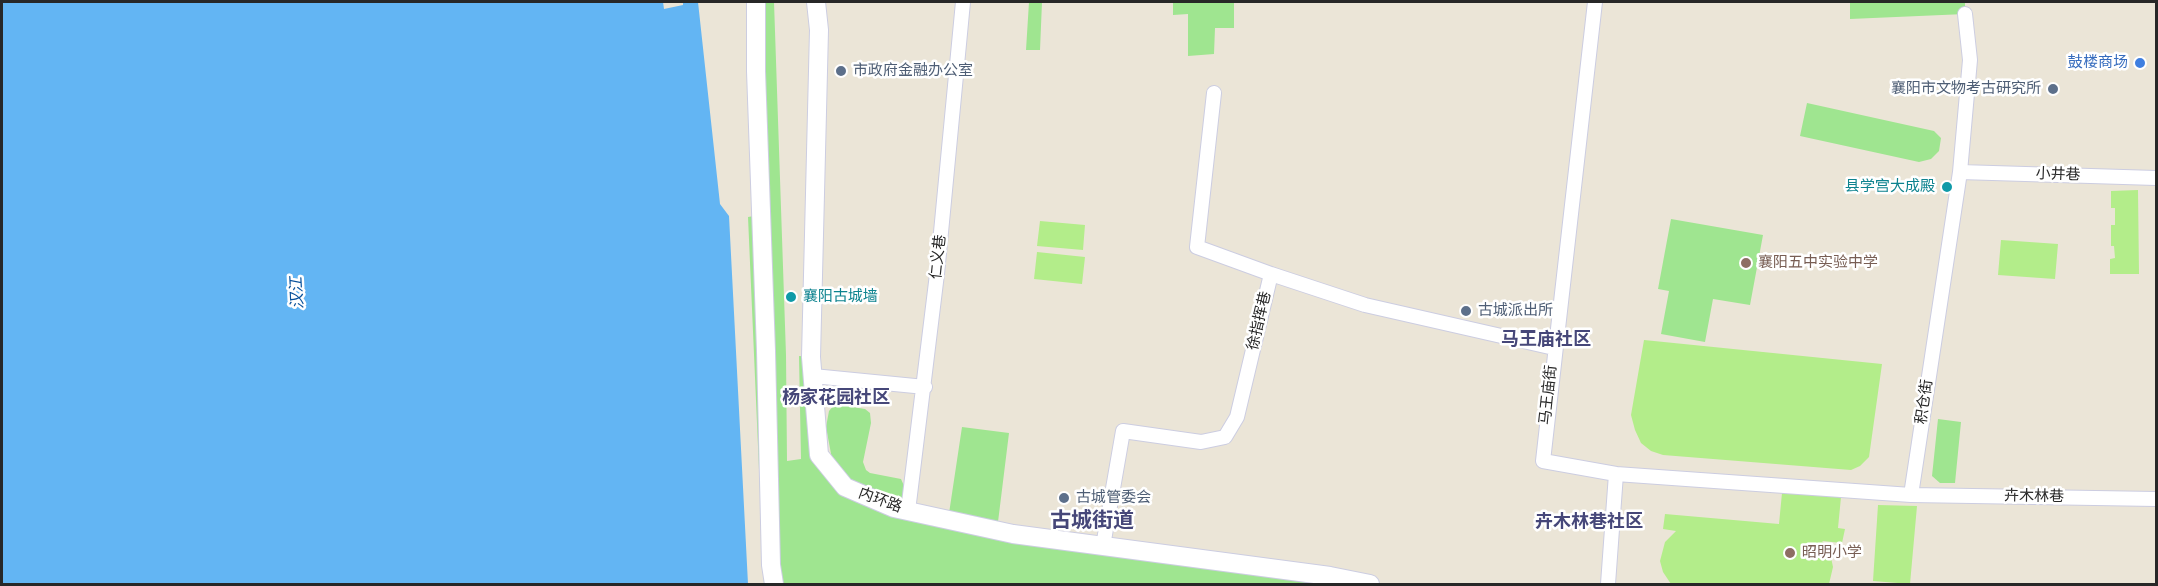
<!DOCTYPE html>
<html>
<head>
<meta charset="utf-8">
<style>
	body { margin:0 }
	#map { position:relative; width:2158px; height:586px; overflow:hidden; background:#ebe5d7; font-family:"Titillium Web",sans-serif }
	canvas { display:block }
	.frame { position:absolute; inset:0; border:3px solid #272727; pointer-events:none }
</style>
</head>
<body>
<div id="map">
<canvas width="2158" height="586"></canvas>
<div class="frame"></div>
</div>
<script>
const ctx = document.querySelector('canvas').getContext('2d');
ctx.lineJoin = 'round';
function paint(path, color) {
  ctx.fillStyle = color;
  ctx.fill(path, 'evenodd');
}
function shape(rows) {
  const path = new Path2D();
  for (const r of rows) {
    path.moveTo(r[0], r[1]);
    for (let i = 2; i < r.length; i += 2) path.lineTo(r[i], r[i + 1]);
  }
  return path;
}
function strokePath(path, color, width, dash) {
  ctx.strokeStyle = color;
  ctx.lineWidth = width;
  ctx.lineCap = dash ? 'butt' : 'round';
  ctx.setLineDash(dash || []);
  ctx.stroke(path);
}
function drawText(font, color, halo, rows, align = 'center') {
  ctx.font = font + ' "Titillium Web","Noto Sans SC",sans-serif';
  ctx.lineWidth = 5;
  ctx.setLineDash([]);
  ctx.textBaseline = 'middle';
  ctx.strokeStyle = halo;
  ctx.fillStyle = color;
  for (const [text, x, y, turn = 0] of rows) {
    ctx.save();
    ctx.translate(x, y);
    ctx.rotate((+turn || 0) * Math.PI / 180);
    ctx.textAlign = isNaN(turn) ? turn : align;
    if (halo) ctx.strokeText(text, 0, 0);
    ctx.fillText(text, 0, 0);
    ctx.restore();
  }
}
const green = shape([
	[756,2,774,2,786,355,787,461,801,459,799,356,811,357,819,456,845,487,948,520,962,427,1009,433,997,530,1370,584,764,584,748,217,760,215],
	[1029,2,1042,2,1040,50,1026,50],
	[1173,2,1234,2,1234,28,1215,28,1214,54,1188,56,1188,14,1173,15],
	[1850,2,1965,2,1965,14,1850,19],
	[1807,103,1934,131,1941,138,1939,151,1931,159,1919,162,1800,136],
	[1671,219,1763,235,1750,305,1713,299,1705,342,1661,334,1669,291,1658,289],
	[835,404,865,409,870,413,871,423,863,462,866,470,870,473,901,479,905,488,901,502,851,483,832,459,826,427,829,411],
	[1938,419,1961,422,1955,483,1940,483,1932,476]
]);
const pitch = shape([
	[2138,190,2139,274,2110,274,2110,259,2115,258,2114,246,2111,246,2111,225,2115,225,2115,208,2111,208,2111,191],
	[1040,221,1085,225,1083,250,1037,246],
	[2001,240,2058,244,2055,279,1998,275],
	[1037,252,1085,257,1082,284,1034,279],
	[1644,340,1882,364,1869,457,1860,466,1851,470,1663,455,1651,451,1641,443,1635,430,1631,415],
	[1782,493,1841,497,1838,528,1845,529,1842,543,1822,541,1829,548,1833,567,1829,584,1671,584,1663,572,1660,561,1665,542,1676,531,1663,529,1665,514,1779,524],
	[1878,505,1917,506,1910,584,1873,581]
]);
const water = shape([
	[2,2,663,2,664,9,683,5,683,2,698,2,720,204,729,216,748,584,2,584]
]);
const street = shape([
	[1595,2,1543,461,1616,474,1608,584],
	[1214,93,1197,247,1271,274],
	[1960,172,2156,178],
	[813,376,925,387],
	[1616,474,1911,495,2156,499],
	[1911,495,1960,172,1970,60,1965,14],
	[908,511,937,274,963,2],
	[1103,546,1123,431,1201,442,1225,437,1237,417,1271,274,1365,305,1554,348]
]);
const secondary = shape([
	[756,2,756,71,766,351,771,565,774,584],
	[816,2,819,30,811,357,819,455,845,487,894,508,1013,534,1330,576,1370,584]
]);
const markers = [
	[2140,63,6,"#3f7fe0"],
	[841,71,6,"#5c6f8a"],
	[2053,89,6,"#5c6f8a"],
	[1947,187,6,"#0f9aa8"],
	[1746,263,6,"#8d6e63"],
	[791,297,6,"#0f9aa8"],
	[1466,311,6,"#5c6f8a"],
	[1064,498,6,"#5c6f8a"],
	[1790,553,6,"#8d6e63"]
];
const shopNames = [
	["鼓楼商场",2128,63]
];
const serviceNames = [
	["市政府金融办公室",853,71],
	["襄阳市文物考古研究所",2041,89,"right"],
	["古城派出所",1478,311],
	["古城管委会",1076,498]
];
const streetNames = [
	["小井巷",2058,175,2],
	["仁义巷",939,257,-84],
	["徐指挥巷",1260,321,-77],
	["马王庙街",1549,395,-84],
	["积仓街",1925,402,-82],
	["卉木林巷",2034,497,1],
	["内环路",880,501,20]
];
const cultureNames = [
	["县学宫大成殿",1935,187],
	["襄阳古城墙",803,297,"left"]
];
const educationNames = [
	["襄阳五中实验中学",1758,263],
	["昭明小学",1802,553]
];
const waterNames = [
	["汉江",298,293,-93]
];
const quarterNames = [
	["马王庙社区",1546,341],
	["杨家花园社区",836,399],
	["卉木林巷社区",1589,523]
];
const districtNames = [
	["古城街道",1092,522]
];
paint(green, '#9fe590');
paint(pitch, '#b3ed8a');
paint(water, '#63b5f3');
strokePath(street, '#cccde1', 16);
strokePath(secondary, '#cccde1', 20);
strokePath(street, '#fff', 14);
strokePath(secondary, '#fff', 18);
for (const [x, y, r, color] of markers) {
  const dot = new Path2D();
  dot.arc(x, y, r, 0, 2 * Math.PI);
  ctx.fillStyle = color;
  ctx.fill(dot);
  strokePath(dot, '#fff', 2);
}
drawText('15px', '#366cbe', '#fff', shopNames, 'right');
drawText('15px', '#4e5e75', '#fff', serviceNames, 'left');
drawText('15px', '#272727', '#fff', streetNames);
drawText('15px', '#0d838f', '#fff', cultureNames, 'right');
drawText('15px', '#785e54', '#fff', educationNames, 'left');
drawText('italic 16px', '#07509a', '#fff', waterNames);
drawText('bold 18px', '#464779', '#fff', quarterNames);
drawText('bold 21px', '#464779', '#fff', districtNames);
</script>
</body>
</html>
